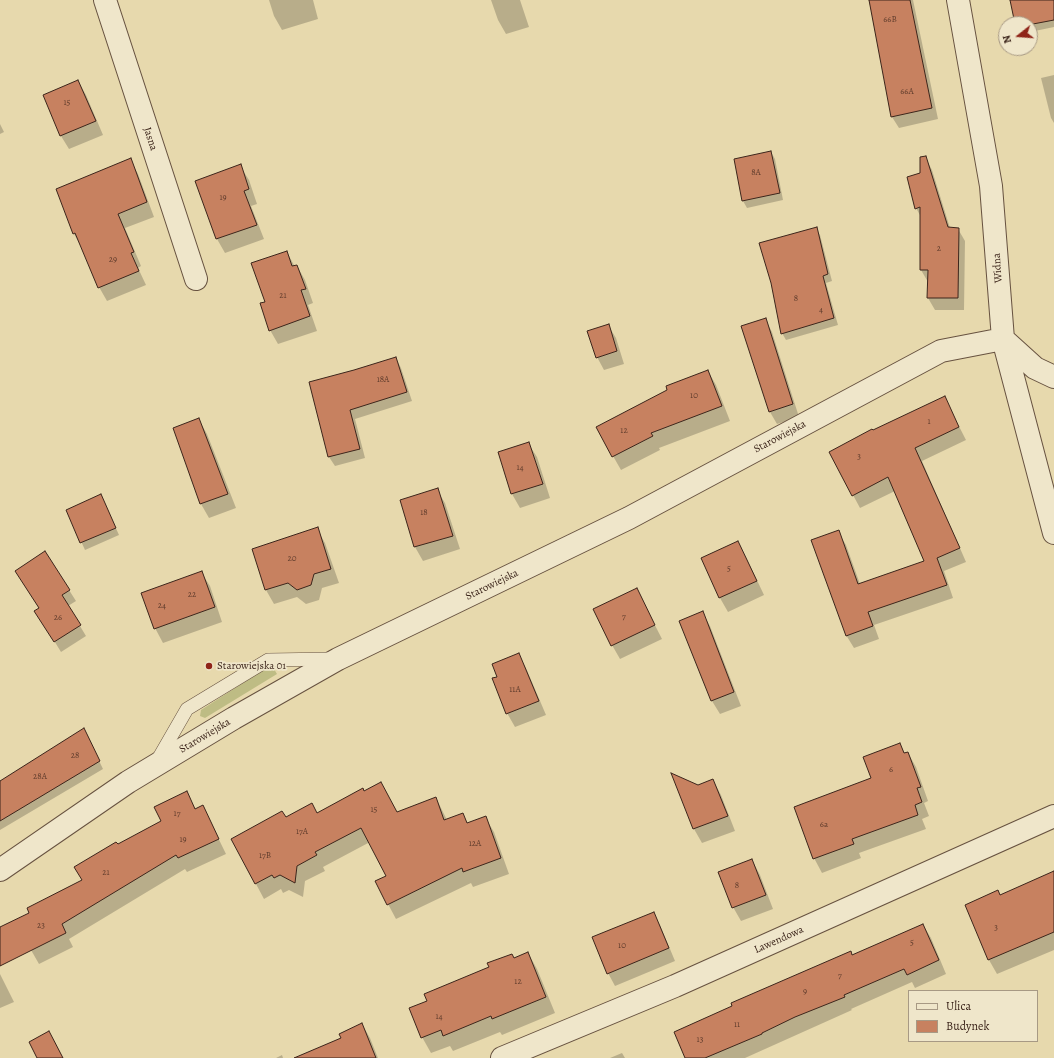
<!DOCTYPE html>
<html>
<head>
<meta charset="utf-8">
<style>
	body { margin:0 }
	#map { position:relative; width:1054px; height:1058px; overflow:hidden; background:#e7d9ad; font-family:Alegreya,serif }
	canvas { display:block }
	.legend { position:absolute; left:908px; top:990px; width:130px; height:52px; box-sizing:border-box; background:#efe6ca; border:1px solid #a79984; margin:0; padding:5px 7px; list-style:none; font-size:12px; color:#3c251b }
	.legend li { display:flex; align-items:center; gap:8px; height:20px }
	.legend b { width:20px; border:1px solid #a79984 }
	.north { position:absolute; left:998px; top:16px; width:40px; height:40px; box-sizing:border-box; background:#efe6ca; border:1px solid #a79984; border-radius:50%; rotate:253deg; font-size:11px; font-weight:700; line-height:16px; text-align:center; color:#3c251b }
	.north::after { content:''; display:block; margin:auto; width:14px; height:18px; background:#8f2418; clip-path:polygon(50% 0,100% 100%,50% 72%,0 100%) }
</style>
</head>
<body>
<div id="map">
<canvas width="1054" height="1058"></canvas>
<ul class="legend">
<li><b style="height:5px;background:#efe6ca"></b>Ulica</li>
<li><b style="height:11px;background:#c78160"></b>Budynek</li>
</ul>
<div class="north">N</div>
</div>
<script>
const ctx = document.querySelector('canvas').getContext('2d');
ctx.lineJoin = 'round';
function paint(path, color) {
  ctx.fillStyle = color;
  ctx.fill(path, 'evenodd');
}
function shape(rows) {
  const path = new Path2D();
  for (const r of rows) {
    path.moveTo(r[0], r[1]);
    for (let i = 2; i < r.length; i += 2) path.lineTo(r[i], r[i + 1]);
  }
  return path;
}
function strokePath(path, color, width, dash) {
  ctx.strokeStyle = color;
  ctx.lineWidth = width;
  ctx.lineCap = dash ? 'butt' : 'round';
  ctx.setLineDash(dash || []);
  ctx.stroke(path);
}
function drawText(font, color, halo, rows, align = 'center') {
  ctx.font = font + ' Alegreya,serif';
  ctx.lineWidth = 3.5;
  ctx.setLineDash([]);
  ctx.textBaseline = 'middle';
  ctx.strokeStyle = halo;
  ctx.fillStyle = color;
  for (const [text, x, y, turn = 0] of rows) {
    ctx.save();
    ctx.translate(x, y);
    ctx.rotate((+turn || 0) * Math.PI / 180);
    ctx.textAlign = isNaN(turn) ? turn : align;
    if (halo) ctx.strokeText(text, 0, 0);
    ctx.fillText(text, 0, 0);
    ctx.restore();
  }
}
const green = shape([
	[269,668,274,669,277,674,205,718,200,716,201,710,263,670]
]);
const shadow = shape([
	[269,0,313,0,318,19,282,30,274,16],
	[491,0,520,0,529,27,506,34,498,20],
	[869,0,913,0,938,119,899,128,892,117],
	[1011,0,1052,0,1054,10,1054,27,1030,32,1030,24,1016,24],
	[1054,75,1054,123,1051,118,1041,78],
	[78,81,86,95,103,135,69,149,61,136,44,95],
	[0,124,4,132,0,134],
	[771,152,775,159,783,200,747,208,743,201,735,160],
	[925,157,932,170,950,228,958,229,965,241,964,310,935,310,928,298,928,282,921,270,921,217,916,208,921,174],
	[130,159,138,174,154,217,125,228,141,266,138,268,146,285,107,301,99,287,82,248,74,234,57,189],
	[240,166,249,180,257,204,251,206,264,239,225,253,217,239,196,181],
	[816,228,820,235,832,281,826,283,838,325,786,340,782,333],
	[287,252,295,267,297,266,305,280,313,303,308,305,317,331,278,344,270,330,266,302],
	[765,319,772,332,799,417,777,424,770,412],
	[608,325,616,338,624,364,604,370,597,357],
	[396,358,401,368,412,401,355,419,365,458,335,466,329,457,310,383],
	[708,371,716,385,730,421,659,448,660,450,621,470,613,456],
	[944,397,966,440,922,461,966,562,944,571,953,598,874,625,879,639,854,648,846,635,838,532,846,545,860,584,926,562,895,491,860,508,853,495,872,431],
	[199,420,207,434,236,508,209,518,201,504,174,429],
	[528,443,537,457,550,498,520,508,512,494,499,453],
	[437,490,445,503,460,549,423,561,415,547,401,501],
	[101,495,119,535,85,550,67,510],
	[317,529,325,543,339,583,322,588,319,600,306,604,297,597,274,604,266,590,253,550],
	[738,543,746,557,764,595,728,612,720,598,703,558],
	[201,572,210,586,222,622,163,643,155,628],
	[69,590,76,601,68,606,86,636,61,652,36,611],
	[637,590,662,639,620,659,612,645],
	[702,612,710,626,741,706,720,714,712,701,680,621],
	[518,654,526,668,546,715,515,727,507,713,499,677],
	[87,736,103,769,0,830,0,782],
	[900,744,905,754,908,753,916,767,928,801,924,803,929,816,922,819,926,829,859,853,861,858,822,873,814,858,872,778],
	[713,780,721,795,735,831,702,843,694,829,698,786],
	[381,783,397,813,436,798,447,820,463,814,468,824,485,817,494,832,509,874,473,887,471,883,396,919,388,904,387,876,370,842,323,867,325,871,305,881,303,897,289,890,283,893,281,889,264,899,232,839,286,818,317,814],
	[186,793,196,810,203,807,226,854,187,872,185,869,69,939,73,947,39,964,31,950,30,913,83,881,118,846,162,822],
	[752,860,760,875,773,909,741,921,733,907],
	[1054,872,1054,950,997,974,989,960,966,906,1000,896],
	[653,913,660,925,675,961,615,986,608,973,593,938],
	[923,925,931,938,946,974,915,988,912,982,851,1009,852,1010,745,1058,686,1058,852,956],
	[528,953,537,969,555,1013,502,1035,500,1032,453,1051,450,1046,431,1053,422,1037,514,959],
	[0,974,14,1002,0,1008],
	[362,1024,370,1038,378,1058,294,1058,342,1038],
	[622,1053,625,1058,610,1058],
	[282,1055,283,1058,276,1058]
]);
const building = shape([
	[869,0,910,0,932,108,891,117,869,0],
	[1010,0,1054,0,1054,20,1033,24,1015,24,1010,0],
	[78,80,96,121,60,136,43,95,78,80],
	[771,151,780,193,742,201,734,159,771,151],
	[926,156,948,227,959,228,958,298,927,298,928,270,920,270,920,207,915,209,907,177,920,173,920,157,926,156],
	[131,158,147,202,118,214,134,252,131,253,139,271,98,288,75,233,73,234,56,189,131,158],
	[241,164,249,189,244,191,257,225,216,239,195,181,241,164],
	[817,227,828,274,823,276,834,318,781,334,771,283,759,243,817,227],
	[287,251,292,266,297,265,306,289,301,290,310,316,269,331,260,303,265,302,251,263,287,251],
	[766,318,793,404,769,412,741,326,766,318],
	[609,324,617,351,596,358,587,331,609,324],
	[396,357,407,392,350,410,360,449,328,457,309,382,354,370,396,357],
	[708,370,722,406,651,433,653,436,612,457,596,427,667,390,666,386,708,370],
	[945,396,959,427,915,448,960,548,937,558,947,585,868,612,873,626,846,636,811,540,839,530,858,584,924,561,888,477,852,496,829,452,872,429,873,430,945,396],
	[199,418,228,494,200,504,173,428,199,418],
	[529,442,543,484,511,494,498,452,529,442],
	[438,488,453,536,414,547,400,500,438,488],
	[101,494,116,528,80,543,66,510,101,494],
	[318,527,331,569,314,574,311,585,297,590,288,583,265,590,252,549,318,527],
	[738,541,757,581,719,598,701,558,738,541],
	[45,551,70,590,62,595,81,625,54,642,34,611,39,608,15,571,45,551],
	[202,571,215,607,154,629,141,593,202,571],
	[637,588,655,625,611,646,593,609,637,588],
	[703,611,734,692,711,701,679,621,703,611],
	[519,653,539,701,506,714,492,678,497,677,492,664,519,653],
	[84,728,100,761,0,821,0,781,84,728],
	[900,743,904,753,908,752,921,787,917,788,922,802,915,805,918,815,852,839,854,844,813,859,794,807,871,778,863,757,900,743],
	[671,773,698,785,713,779,728,816,693,829,671,773],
	[381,782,397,812,436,797,444,820,463,813,467,823,486,816,501,858,463,872,462,868,387,905,375,881,386,876,361,828,315,852,317,855,297,866,295,883,280,875,274,878,272,875,255,884,231,839,282,811,286,817,312,803,317,813,363,788,364,791,381,782],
	[187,791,195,809,203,805,219,839,178,858,176,855,62,924,66,933,0,966,0,927,29,913,27,908,82,880,74,867,116,842,118,844,161,821,154,807,187,791],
	[752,859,766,895,732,908,718,872,752,859],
	[1054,871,1054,932,988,960,965,905,998,890,1000,895,1054,871],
	[654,912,669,948,607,974,592,937,654,912],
	[923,924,939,960,907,975,904,969,844,995,845,997,795,1017,762,1033,762,1034,705,1058,685,1058,674,1032,732,1006,731,1003,851,951,852,955,923,924],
	[528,952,546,997,492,1019,491,1016,443,1036,441,1030,421,1038,409,1008,427,1001,424,994,489,967,487,963,512,954,514,958,528,952],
	[362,1023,376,1058,294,1058,341,1038,339,1034,362,1023],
	[49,1031,63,1058,37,1058,29,1042,49,1031]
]);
const service = shape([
	[157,761,187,709,268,660,332,659]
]);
const minor = shape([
	[105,0,196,279],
	[958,0,991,186,1003,339,1054,533],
	[1003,339,1035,368,1054,377],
	[0,870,128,782,234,718,338,659,629,518,941,351,1003,339],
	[502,1058,675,986,1054,816]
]);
const markers = [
	[209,666,4,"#8f2418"]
];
const numberNames = [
	["66B",890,20],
	["66A",907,92],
	["15",67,103],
	["8A",756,173],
	["19",223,198],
	["2",939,249],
	["29",113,260],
	["21",283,296],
	["8",796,299],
	["4",821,310],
	["18A",383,380],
	["10",694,396],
	["1",929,422],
	["12",624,431],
	["3",859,457],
	["14",520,468],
	["18",424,513],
	["20",292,559],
	["5",729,569],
	["22",192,595],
	["24",162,606],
	["7",624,617],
	["26",58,618],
	["11A",515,690],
	["28",75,756],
	["6",891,770],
	["28A",40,777],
	["15",374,810],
	["17",177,814],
	["6a",824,825],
	["17A",302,832],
	["19",183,840],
	["12A",475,844],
	["17B",265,856],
	["21",106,873],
	["8",737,886],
	["23",41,926],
	["3",996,928],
	["5",912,943],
	["10",622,946],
	["7",840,976],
	["12",518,982],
	["9",805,992],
	["14",439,1017],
	["11",737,1025],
	["13",700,1040]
];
const streetNames = [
	["Jasna",150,139,72],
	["Widna",998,268,-94],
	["Starowiejska",780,437,-28],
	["Starowiejska",492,585,-26],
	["Starowiejska",205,736,-31],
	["Lawendowa",779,940,-24]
];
const poiNames = [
	["Starowiejska 01",217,666]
];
paint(green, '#bebc84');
paint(shadow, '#0003');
paint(building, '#c78160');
strokePath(building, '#3c251b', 1);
strokePath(service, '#675240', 14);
strokePath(minor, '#675240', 24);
strokePath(service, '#efe6ca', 13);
strokePath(minor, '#efe6ca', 22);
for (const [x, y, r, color] of markers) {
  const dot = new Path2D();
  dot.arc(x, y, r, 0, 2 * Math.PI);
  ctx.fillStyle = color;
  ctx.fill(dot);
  strokePath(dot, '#efe6ca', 1.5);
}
drawText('9px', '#5f3c2c', null, numberNames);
drawText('11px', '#3c251b', '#efe6ca', streetNames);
drawText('11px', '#3c251b', '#efe6ca', poiNames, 'left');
</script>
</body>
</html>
